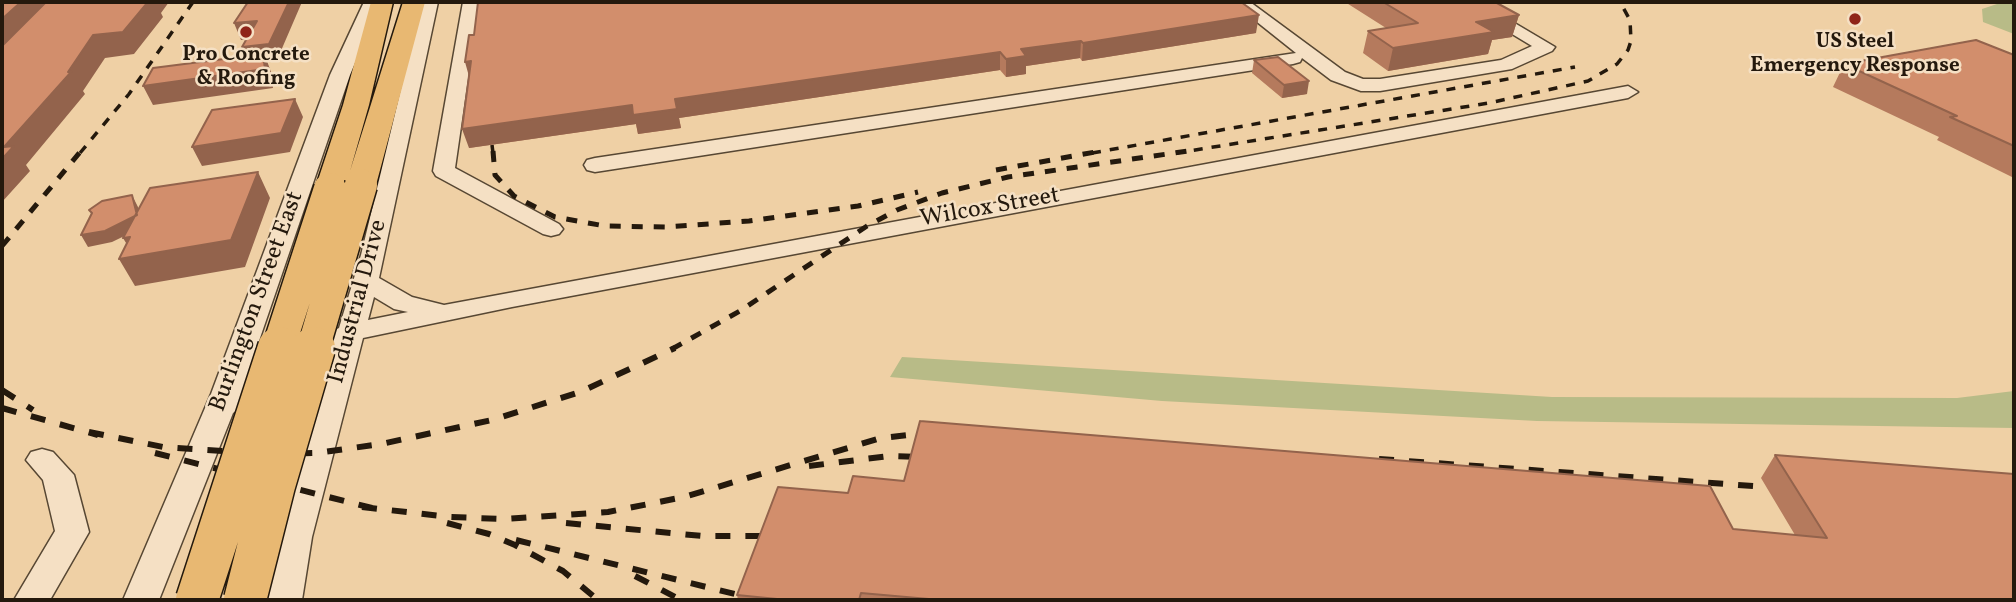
<!DOCTYPE html>
<html>
<head>
<meta charset="utf-8">
<style>
	body { margin:0 }
	#map { position:relative; width:2016px; height:602px; overflow:hidden; background:#efd0a5; font-family:Vollkorn,serif }
	canvas { display:block }
	.frame { position:absolute; inset:0; border:4px solid #24190d; pointer-events:none }
</style>
</head>
<body>
<div id="map">
<canvas width="2016" height="602"></canvas>
<div class="frame"></div>
</div>
<script>
const ctx = document.querySelector('canvas').getContext('2d');
ctx.lineJoin = 'round';
function paint(path, color) {
  ctx.fillStyle = color;
  ctx.fill(path, 'evenodd');
}
function shape(rows) {
  const path = new Path2D();
  for (const r of rows) {
    path.moveTo(r[0], r[1]);
    for (let i = 2; i < r.length; i += 2) path.lineTo(r[i], r[i + 1]);
  }
  return path;
}
function strokePath(path, color, width, dash) {
  ctx.strokeStyle = color;
  ctx.lineWidth = width;
  ctx.lineCap = dash ? 'butt' : 'round';
  ctx.setLineDash(dash || []);
  ctx.stroke(path);
}
function drawText(font, color, halo, rows, align = 'center') {
  ctx.font = font + ' Vollkorn,serif';
  ctx.lineWidth = 5;
  ctx.setLineDash([]);
  ctx.textBaseline = 'middle';
  ctx.strokeStyle = halo;
  ctx.fillStyle = color;
  for (const [text, x, y, turn = 0] of rows) {
    ctx.save();
    ctx.translate(x, y);
    ctx.rotate((+turn || 0) * Math.PI / 180);
    ctx.textAlign = isNaN(turn) ? turn : align;
    if (halo) ctx.strokeText(text, 0, 0);
    ctx.fillText(text, 0, 0);
    ctx.restore();
  }
}
const green = shape([
	[2003,2,2014,2,2014,34,1983,22,1982,9],
	[902,357,1552,397,1957,398,2014,391,2014,428,1537,421,1162,401,890,377]
]);
const minor = shape([
	[364,2,380,2,350,75,248,373,287,351,339,328,361,255,422,2,438,2,379,278,412,297,444,305,1628,86,1638,92,1628,98,512,307,363,338,312,537,302,600,266,600,278,537,332,352,262,390,233,413,159,600,123,600,211,394,330,75,364,2],
	[374,297,394,309,408,312,368,320,374,297],
	[463,2,479,2,455,168,559,224,563,229,559,234,551,236,543,234,436,176,433,171,463,2],
	[1232,2,1250,2,1345,72,1363,79,1380,79,1501,60,1532,46,1459,2,1479,2,1555,47,1552,51,1512,69,1380,91,1361,91,1331,80,1302,58,1300,62,1293,64,595,172,587,170,584,165,587,160,595,158,1296,53,1232,2],
	[42,449,53,452,74,475,89,532,50,600,14,600,55,531,43,480,26,460,31,452,42,449]
]);
const major = shape([
	[371,2,393,2,369,105,350,171,403,2,425,2,376,185,372,191,361,194,350,191,346,185,341,195,330,198,319,195,315,189,343,105,371,2]
]);
const railFar2 = shape([
	[492,145,493,153],
	[80,153,129,94,193,2],
	[1092,153,1575,67],
	[1176,153,1489,103,1588,81,1617,64,1628,50,1631,41,1630,20,1620,2]
]);
const railFar1 = shape([
	[493,151,495,175,514,196,555,217,605,226,665,227,749,221,858,206,918,192],
	[996,170,1101,151],
	[2,246,81,151],
	[672,349,740,311,867,226,897,210,942,193,1008,177,1188,151]
]);
const rail = shape([
	[2,390,33,410],
	[2,408,98,435],
	[89,432,163,447,270,454,317,453,381,444,492,420,580,392,675,348],
	[155,453,372,508],
	[1379,459,1767,487],
	[809,466,889,456,918,457],
	[362,507,450,517,503,519,608,512,684,497,881,438,936,432],
	[447,523,489,534,515,545,563,571,598,600],
	[566,523,702,536,773,536],
	[516,540,751,598],
	[635,576,681,600]
]);
const majorBridgeFar1 = shape([
	[278,349,330,189],
	[313,349,361,185]
]);
const majorBridge = shape([
	[197,600,279,348],
	[245,600,274,485,314,348]
]);
const wall = shape([
	[1345,2,1495,2,1519,15,1512,37,1492,40,1488,54,1388,71,1363,53,1368,31,1386,28],
	[1256,33,1082,61,1080,58,1026,66,1026,74,1006,77,1000,70,679,118,681,128,638,134,636,124,469,148,474,35],
	[2014,55,2014,178,1937,140,1939,137,1833,87,1844,64],
	[1254,60,1307,94,1282,98,1252,73],
	[1775,455,2014,600,738,600,737,595,848,493,904,481,1733,529,1795,535,1761,478]
]);
const shadedWall = shape([
	[21,2,56,2,2,54,2,19],
	[148,2,169,2,161,13,163,17,134,54,105,58,83,91,85,94,26,165,30,171,2,202,2,159,4,147,68,72,93,35],
	[289,2,302,2,277,60,267,61,271,72,273,88,153,105,143,86,249,63,242,47],
	[1259,15,1256,33,1082,61,1083,43],
	[1519,15,1512,37,1492,40,1488,54,1388,71,1393,48,1476,22],
	[257,21,264,37,241,40,234,23],
	[1081,41,1080,58,1026,66,1026,74,1006,77,1006,59,1021,49],
	[1000,52,1000,70,679,118,681,128,638,134,636,124,469,148,462,129],
	[471,61,470,80,465,62],
	[1309,81,1307,94,1282,98,1284,85],
	[295,99,303,117,290,152,202,166,192,147],
	[258,172,270,198,245,267,135,286,119,259,134,256,123,238,130,237],
	[132,195,138,207,143,227,112,242,88,247,81,235]
]);
const building = shape([
	[2,2,21,2,2,19,2,2],
	[46,2,148,2,123,32,93,35,68,72,72,71,4,147,14,146,2,159,2,46,46,2],
	[248,2,289,2,269,44,242,47,257,21,234,23,248,2],
	[478,2,1241,2,1259,15,1083,43,1081,41,1021,49,1026,56,1006,59,1000,52,675,99,677,109,633,115,632,105,462,129,471,61,465,62,469,35,474,35,478,2],
	[1383,2,1495,2,1519,15,1476,22,1494,32,1393,48,1368,31,1418,23,1383,2],
	[1976,40,2014,55,2014,146,1950,117,1957,116,1844,64,1976,40],
	[263,54,265,69,143,86,153,68,263,54],
	[1278,57,1309,81,1284,85,1254,60,1278,57],
	[295,99,281,133,192,147,212,110,295,99],
	[258,172,231,240,119,259,130,237,123,238,150,188,258,172],
	[132,195,137,215,105,231,81,235,92,213,89,210,102,201,132,195],
	[920,421,1710,486,1733,529,1827,538,1775,455,2014,474,2014,600,940,600,861,593,859,600,787,600,737,595,778,487,848,493,853,476,904,481,920,421]
]);
const markers = [
	[1855,19,7,"#8f2418"],
	[246,32,7,"#8f2418"]
];
const farPoinames = [
	["US Steel",1855,43],
	["Emergency Response",1855,67],
	["Pro Concrete",246,56],
	["& Roofing",246,80]
];
const streetNames = [
	["Wilcox Street",990,209,-10],
	["Burlington Street East",258,302,-70],
	["Industrial Drive",359,302,-75]
];
paint(green, '#b8bb87');
strokePath(minor, '#574733', 3);
strokePath(major, '#24190d', 3);
paint(minor, '#f5e0c4');
paint(major, '#e8b872');
strokePath(railFar2, '#24190d', 3.5, [9, 9]);
strokePath(railFar1, '#24190d', 5, [11, 11]);
strokePath(rail, '#24190d', 6, [15, 15]);
strokePath(majorBridgeFar1, '#24190d', 35, []);
strokePath(majorBridge, '#24190d', 45, []);
strokePath(majorBridgeFar1, '#e8b872', 32);
strokePath(majorBridge, '#e8b872', 42);
paint(wall, '#b57a5d');
paint(shadedWall, '#93634c');
paint(building, '#d28e6c');
strokePath(building, '#93634c', 2);
for (const [x, y, r, color] of markers) {
  const dot = new Path2D();
  dot.arc(x, y, r, 0, 2 * Math.PI);
  ctx.fillStyle = color;
  ctx.fill(dot);
  strokePath(dot, '#f5e0c4', 2.5);
}
drawText('bold 21px', '#24190d', '#f5e0c4', farPoinames);
drawText('24px', '#24190d', '#f5e0c4', streetNames);
</script>
</body>
</html>
